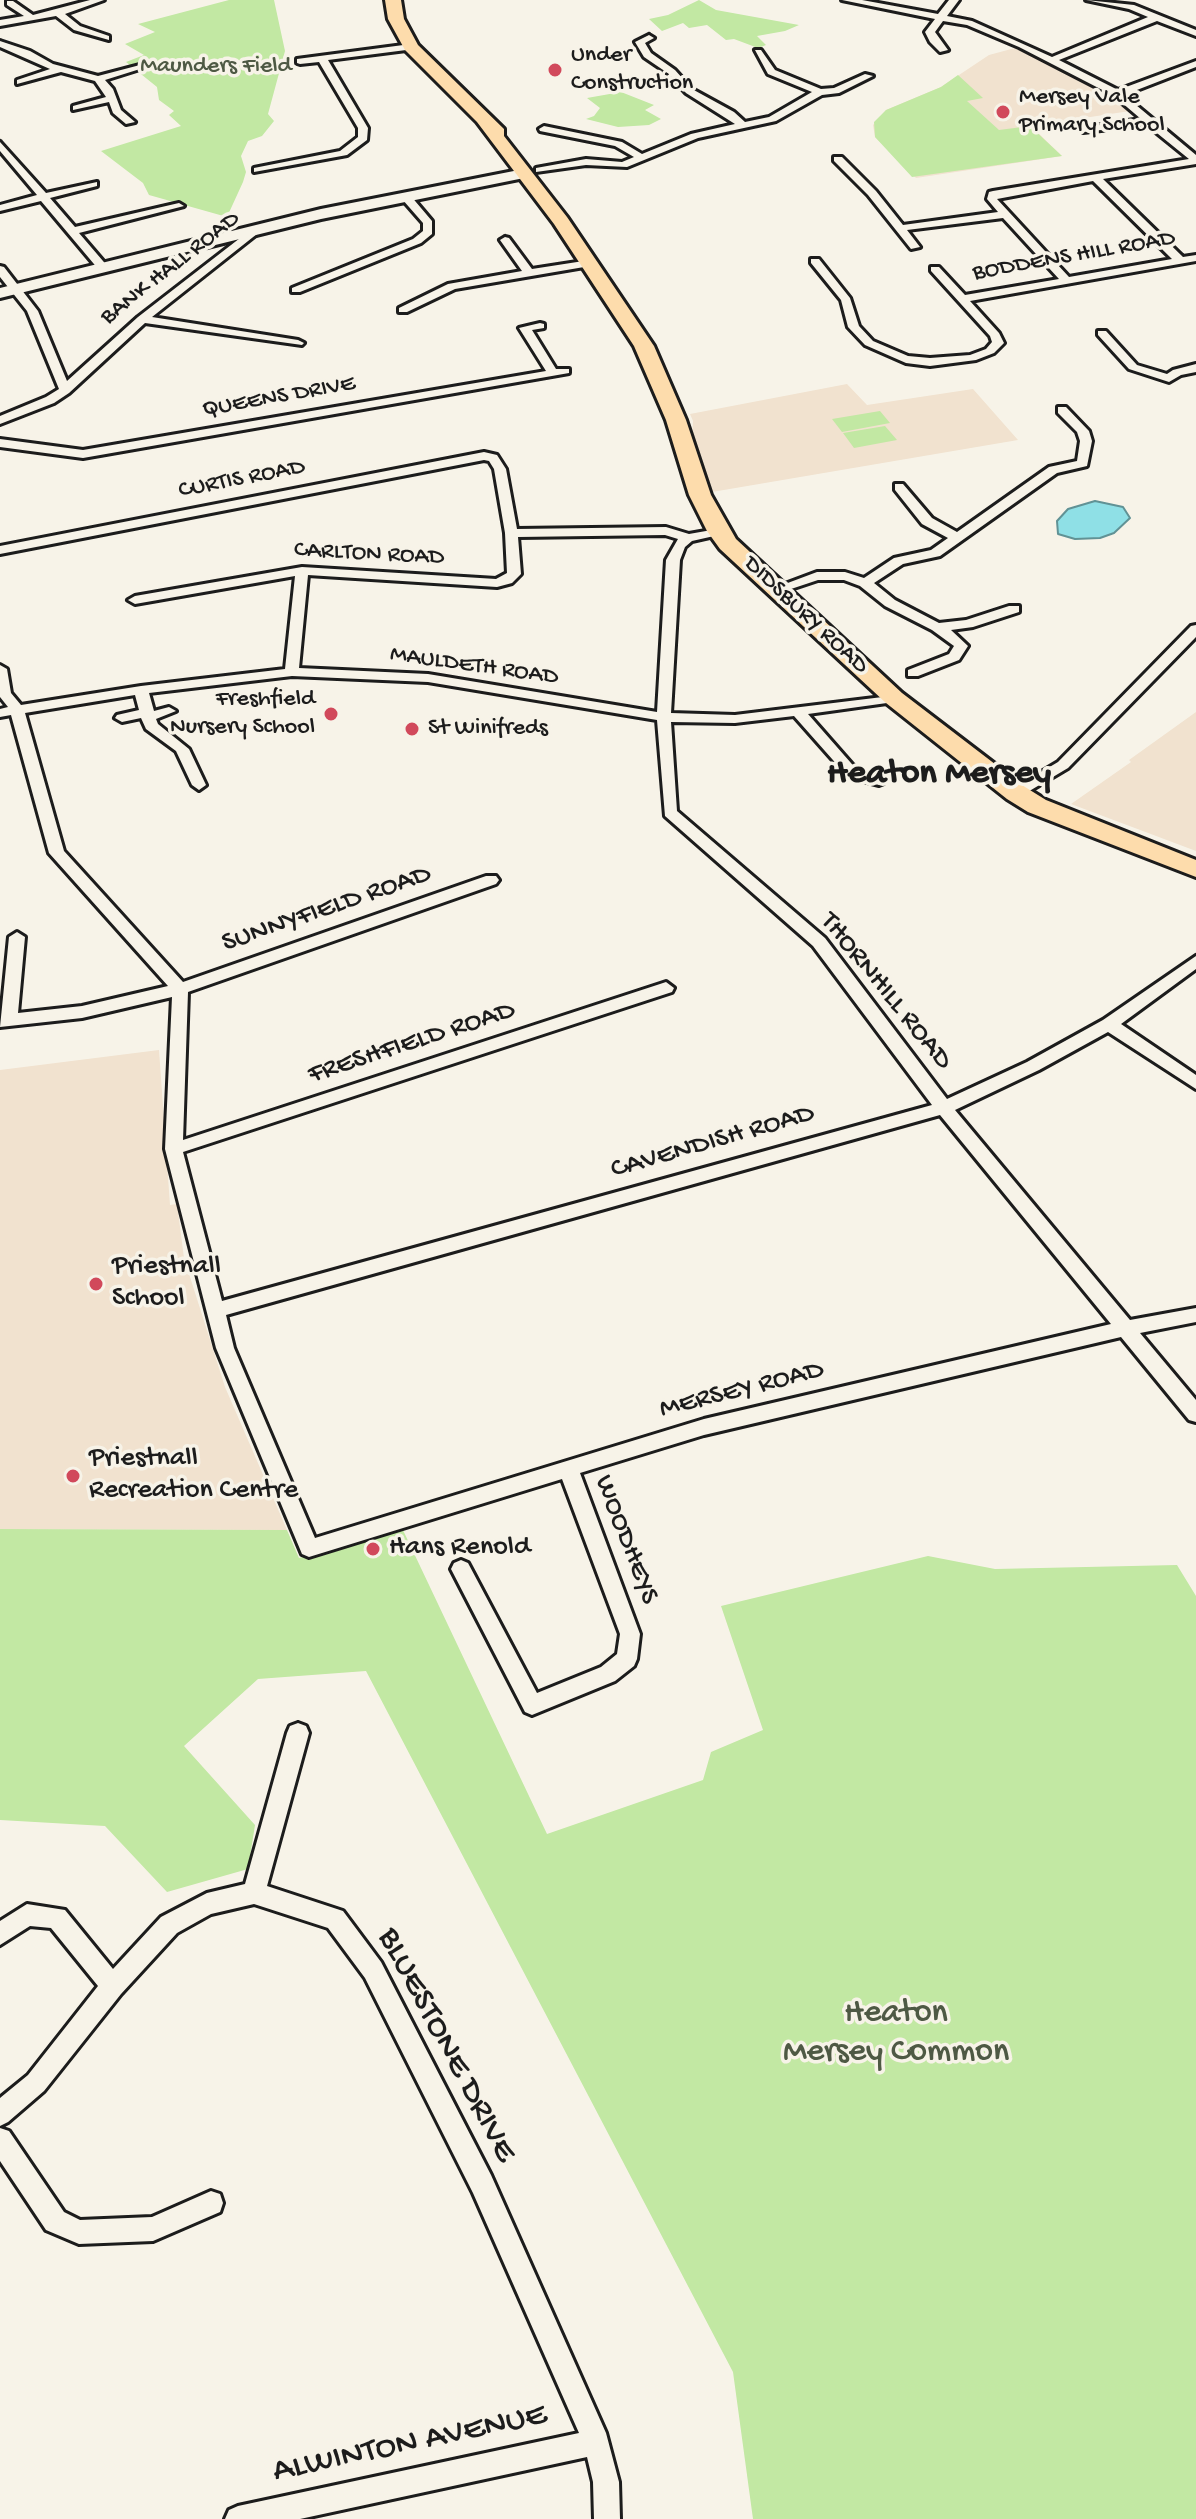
<!DOCTYPE html>
<html>
<head>
<meta charset="utf-8">
<style>
	body { margin:0 }
	canvas { display:block; background:#f7f3e8 }
</style>
</head>
<body>
<canvas width="1196" height="2519"></canvas>
<script>
const ctx = document.querySelector('canvas').getContext('2d');
ctx.lineJoin = 'round';
function paint(path, color) {
  ctx.fillStyle = color;
  ctx.fill(path, 'evenodd');
}
function shape(rows) {
  const path = new Path2D();
  for (const r of rows) {
    path.moveTo(r[0], r[1]);
    for (let i = 2; i < r.length; i += 2) path.lineTo(r[i], r[i + 1]);
  }
  return path;
}
function strokePath(path, color, width, dash) {
  ctx.strokeStyle = color;
  ctx.lineWidth = width;
  ctx.lineCap = dash ? 'butt' : 'round';
  ctx.setLineDash(dash || []);
  ctx.stroke(path);
}
function drawText(font, color, halo, rows, align = 'center') {
  ctx.font = font + ' "Gochi Hand",sans-serif';
  ctx.lineWidth = 7;
  ctx.setLineDash([]);
  ctx.textBaseline = 'middle';
  ctx.strokeStyle = halo;
  ctx.fillStyle = color;
  for (const [text, x, y, turn = 0] of rows) {
    ctx.save();
    ctx.translate(x, y);
    ctx.rotate((+turn || 0) * Math.PI / 180);
    ctx.textAlign = isNaN(turn) ? turn : align;
    if (halo) ctx.strokeText(text, 0, 0);
    ctx.fillText(text, 0, 0);
    ctx.restore();
  }
}
const built = shape([
	[1015,48,1091,84,1130,111,1031,126,1062,156,916,178,875,137,873,125,886,110,941,87,989,55],
	[847,384,867,405,973,389,1018,440,712,492,692,439,693,421,690,414],
	[1196,712,1196,851,1071,804,1131,762,1129,760],
	[159,1050,170,1205,177,1204,184,1258,225,1387,287,1530,0,1529,0,1070]
]);
const green = shape([
	[229,0,274,0,285,51,268,114,274,121,262,136,248,141,241,156,246,172,243,182,227,217,149,195,143,183,101,151,181,126,169,115,174,111,159,100,157,87,126,62,144,55,125,44,155,32,138,24],
	[699,0,716,10,799,25,785,31,757,36,766,45,758,48,734,39,726,40,707,25,689,28,683,23,662,31,649,19,668,15],
	[958,75,983,98,967,101,999,130,1030,126,1062,156,912,177,875,137,874,122,886,110,941,87],
	[621,92,654,105,645,110,661,119,649,125,618,127,586,119,594,116,600,108,587,98],
	[880,411,890,423,842,432,832,419],
	[885,426,897,440,854,448,843,433],
	[402,1528,547,1834,703,1780,711,1752,763,1730,721,1606,928,1556,995,1569,1177,1565,1196,1596,1196,2519,753,2519,733,2372,366,1671,258,1679,184,1746,255,1825,248,1869,167,1892,105,1826,0,1820,0,1529,287,1530,299,1558]
]);
const water = shape([
	[1095,501,1123,507,1130,518,1114,533,1100,538,1075,539,1058,534,1057,521,1068,509,1095,501]
]);
const minor = shape([
	[90,0,104,0,65,14,80,26,109,36,109,40,74,30,56,16,0,26,0,20,24,16,7,5,7,1,13,1,33,15,90,0],
	[842,0,862,0,938,14,949,0,959,0,947,16,972,21,1052,57,1148,17,1129,9,1086,0,1134,5,1196,30,1196,36,1157,21,1059,60,1118,90,1196,61,1196,67,1124,95,1196,155,1196,164,1103,179,1183,257,1196,255,1196,261,970,301,999,333,1004,343,994,353,976,360,930,366,906,363,865,345,848,327,841,300,811,263,811,259,819,259,850,298,859,326,873,341,908,356,930,358,970,355,986,349,992,342,990,336,931,271,931,267,939,267,965,295,1059,279,1003,218,907,230,920,247,911,249,868,195,834,161,834,157,842,157,876,191,903,225,998,212,987,199,989,192,993,191,1189,159,1147,125,1083,132,1082,130,1087,127,1141,119,1114,96,1019,47,967,25,943,21,935,32,948,50,940,52,930,42,925,32,935,19,842,0],
	[1093,181,1172,259,1069,277,997,199,1093,181],
	[649,35,654,38,645,43,651,53,675,70,692,89,734,112,745,122,769,117,812,92,768,74,755,50,761,50,775,70,821,89,834,88,865,74,873,76,839,93,822,95,776,121,698,138,627,167,586,165,536,172,536,168,586,159,622,162,634,157,615,146,540,131,539,129,544,126,622,142,642,154,691,134,735,124,686,93,669,74,644,57,635,42,649,35],
	[0,41,30,51,53,64,98,76,140,65,140,69,105,80,113,89,121,110,135,122,126,124,113,113,109,102,73,110,73,106,106,97,95,81,61,72,17,84,17,80,50,69,0,47,0,41],
	[411,44,414,45,414,49,328,60,368,128,367,140,347,155,254,172,254,168,340,151,358,137,358,128,319,62,300,64,297,63,297,59,411,44],
	[0,142,46,193,97,182,97,186,50,198,75,227,179,203,184,206,79,233,109,268,99,270,41,201,0,211,0,205,37,195,0,151,0,142],
	[402,195,410,195,432,221,432,234,421,243,300,292,292,292,292,288,413,239,423,231,423,223,402,199,402,195],
	[253,228,262,230,152,317,298,340,304,343,302,345,145,323,69,393,54,403,0,424,0,416,46,397,59,389,27,311,0,277,0,266,4,267,38,311,67,381,138,317,253,228],
	[505,237,509,238,532,269,590,260,596,263,590,266,455,289,407,312,399,312,399,308,448,284,522,271,500,240,505,237],
	[540,323,544,324,544,328,532,330,556,369,569,369,569,373,83,458,0,447,0,439,83,450,546,371,519,328,540,323],
	[1098,331,1106,331,1137,365,1167,374,1173,370,1196,364,1196,372,1181,375,1169,382,1129,369,1098,335,1098,331],
	[1058,407,1066,407,1089,431,1092,441,1087,466,1057,473,940,556,903,564,874,583,895,600,939,623,966,620,1009,606,1019,606,1019,612,973,627,951,630,968,646,959,660,918,676,908,676,908,670,949,654,954,646,932,630,885,606,860,586,844,580,818,580,776,594,769,590,817,572,845,572,864,578,894,558,931,550,948,538,922,524,895,490,895,484,903,484,932,518,957,532,1049,467,1077,461,1080,441,1077,432,1058,413,1058,407],
	[484,452,497,455,506,469,517,529,666,527,689,534,723,528,723,534,692,541,685,547,680,560,671,713,735,715,899,695,901,698,894,702,808,714,858,771,884,777,884,783,879,785,848,777,794,716,735,723,671,722,677,811,825,938,947,1099,1027,1062,1103,1020,1196,956,1196,969,1121,1024,1196,1075,1196,1089,1108,1032,1039,1070,955,1110,1130,1320,1196,1308,1196,1322,1140,1333,1196,1400,1196,1422,1189,1420,1121,1337,704,1435,580,1473,640,1634,637,1659,634,1666,615,1681,532,1715,525,1712,451,1569,454,1563,461,1560,468,1563,537,1693,601,1667,617,1654,620,1634,562,1479,309,1557,302,1554,216,1348,165,1149,172,997,82,1018,0,1027,9,937,17,932,25,937,18,1013,82,1006,168,986,49,853,11,715,0,717,0,709,8,707,0,697,0,665,7,669,11,693,21,705,141,686,285,669,295,576,135,604,128,600,135,596,302,567,496,579,507,573,505,533,494,469,489,461,484,460,0,554,0,546,484,452],
	[665,535,678,539,666,560,657,712,428,674,299,668,308,575,497,587,512,583,521,574,518,537,665,535],
	[292,676,428,682,657,720,665,816,813,946,932,1105,222,1301,183,1152,672,992,674,988,666,982,660,984,183,1140,188,992,496,884,499,880,496,876,486,876,183,982,64,851,25,713,135,695,139,710,117,715,115,718,122,722,141,718,146,729,176,751,192,785,199,790,206,785,189,749,158,724,156,719,176,711,169,707,154,711,149,693,292,676],
	[940,1115,1111,1324,704,1419,315,1538,234,1348,226,1315,940,1115],
	[1196,625,1196,637,1068,768,1021,796,1011,796,1011,790,1058,762,1191,626,1196,625],
	[298,1723,306,1726,309,1733,267,1886,343,1911,381,1962,491,2175,606,2433,619,2482,620,2519,594,2519,593,2482,587,2457,300,2519,225,2519,229,2510,238,2506,579,2433,473,2193,365,1978,328,1928,254,1904,211,1914,177,1933,121,1994,44,2091,8,2122,0,2126,0,2098,28,2075,98,1986,51,1928,30,1926,0,1945,0,1921,27,1904,65,1910,113,1969,161,1917,207,1893,245,1884,287,1733,290,1726,298,1723],
	[0,2128,9,2131,64,2212,80,2220,152,2217,211,2191,220,2194,223,2203,220,2212,153,2241,79,2244,46,2230,0,2161,0,2128]
]);
const secondary = shape([
	[524,169,529,171,529,177,321,219,0,298,0,288,321,209,524,169]
]);
const primary = shape([
	[385,0,401,0,404,19,418,45,504,129,504,136,567,217,654,346,686,420,711,495,736,539,902,693,1025,787,1046,800,1196,860,1196,877,1028,812,1007,799,886,703,720,549,707,531,689,495,666,420,634,346,554,224,477,122,405,50,388,19,385,0]
]);
const markers = [
	[555,70,8,"#d1495b"],
	[1003,112,8,"#d1495b"],
	[331,714,8,"#d1495b"],
	[412,729,8,"#d1495b"],
	[96,1284,8,"#d1495b"],
	[73,1476,8,"#d1495b"],
	[373,1549,8,"#d1495b"]
];
const farPoinames = [
	["Under",571,56],
	["Construction",571,84],
	["Mersey Vale",1019,98],
	["Primary School",1019,126],
	["Freshfield",315,700,"right"],
	["Nursery School",315,728,"right"],
	["St Winifreds",428,729]
];
const farParknames = [
	["Maunders Field",216,67]
];
const farStreetnames = [
	["BODDENS HILL ROAD",1074,257,-10],
	["BANK HALL ROAD",171,269,-38],
	["QUEENS DRIVE",279,398,-10],
	["CURTIS ROAD",242,480,-11],
	["CARLTON ROAD",369,555,3],
	["DIDSBURY ROAD",805,616,43],
	["MAULDETH ROAD",474,667,8]
];
const streetNames = [
	["SUNNYFIELD ROAD",327,910,-19],
	["THORNHILL ROAD",885,992,51],
	["FRESHFIELD ROAD",412,1044,-18],
	["CAVENDISH ROAD",713,1143,-16],
	["MERSEY ROAD",742,1391,-14],
	["WOODHEYS",625,1540,69]
];
const poiNames = [
	["Priestnall",112,1268],
	["School",112,1300],
	["Priestnall",89,1460],
	["Recreation Centre",89,1492],
	["Hans Renold",389,1549]
];
const nearParknames = [
	["Heaton",896,2015],
	["Mersey Common",896,2054]
];
const nearStreetnames = [
	["BLUESTONE DRIVE",445,2046,62],
	["ALWINTON AVENUE",410,2445,-12]
];
const districtNames = [
	["Heaton Mersey",939,775]
];
paint(built, '#f1e2cf');
paint(green, '#c2e8a3');
paint(water, '#8fe0e6');
strokePath(water, '#619295', 2);
strokePath(minor, '#1c1c1c', 6);
strokePath(secondary, '#1c1c1c', 6);
strokePath(primary, '#1c1c1c', 6);
paint(minor, '#f7f3e8');
paint(secondary, '#f7f3e8');
paint(primary, '#fddcac');
for (const [x, y, r, color] of markers) {
  const dot = new Path2D();
  dot.arc(x, y, r, 0, 2 * Math.PI);
  ctx.fillStyle = color;
  ctx.fill(dot);
  strokePath(dot, '#f7f3e8', 3);
}
drawText('24px', '#1c1c1c', '#f7f3e8', farPoinames, 'left');
drawText('24px', '#4e5944', '#f7f3e8', farParknames);
drawText('24px', '#1c1c1c', '#f7f3e8', farStreetnames);
drawText('28px', '#1c1c1c', '#f7f3e8', streetNames);
drawText('28px', '#1c1c1c', '#f7f3e8', poiNames, 'left');
drawText('34px', '#4e5944', '#f7f3e8', nearParknames);
drawText('34px', '#1c1c1c', '#f7f3e8', nearStreetnames);
drawText('bold 36px', '#1c1c1c', '#f7f3e8', districtNames);
</script>
</body>
</html>
